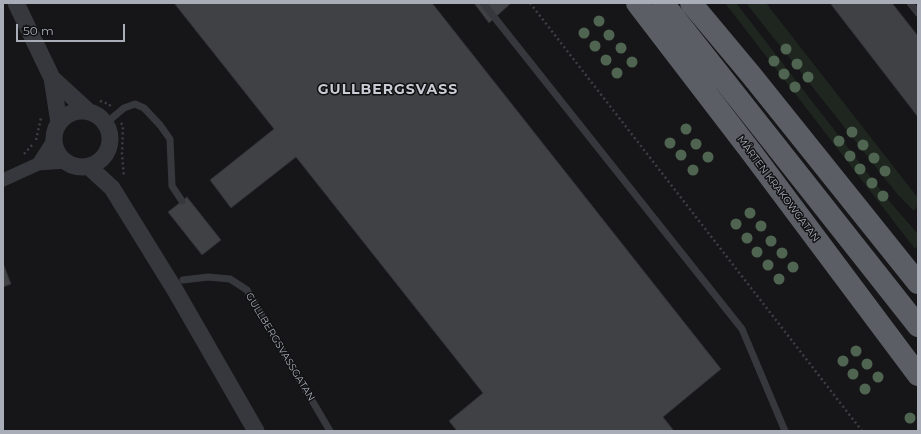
<!DOCTYPE html>
<html>
<head>
<meta charset="utf-8">
<style>
	body { margin:0 }
	#map { position:relative; width:921px; height:434px; overflow:hidden; background:#161618; font-family:Montserrat,sans-serif }
	canvas { display:block }
	.frame { position:absolute; inset:0; border:4px solid #a8adb8; pointer-events:none }
	.scale { position:absolute; left:16px; top:24px; width:109px; height:18px; box-sizing:border-box; border:2px solid #a8adb8; border-top:0; padding-left:5px; font-size:12px; line-height:14px; white-space:nowrap; color:#a8adb8; -webkit-text-stroke:3px #111113; paint-order:stroke }
</style>
</head>
<body>
<div id="map">
<canvas width="921" height="434"></canvas>
<div class="frame"></div>
<div class="scale">50 m</div>
</div>
<script>
const ctx = document.querySelector('canvas').getContext('2d');
ctx.lineJoin = 'round';
function paint(path, color) {
  ctx.fillStyle = color;
  ctx.fill(path, 'evenodd');
}
function shape(rows) {
  const path = new Path2D();
  for (const r of rows) {
    if (r.length === 3) {
      path.moveTo(r[0] + r[2], r[1]);
      path.arc(r[0], r[1], r[2], 0, 2 * Math.PI);
      continue;
    }
    path.moveTo(r[0], r[1]);
    for (let i = 2; i < r.length; i += 2) path.lineTo(r[i], r[i + 1]);
  }
  return path;
}
function strokePath(path, color, width, dash) {
  ctx.strokeStyle = color;
  ctx.lineWidth = width;
  ctx.lineCap = dash ? 'butt' : 'round';
  ctx.setLineDash(dash || []);
  ctx.stroke(path);
}
function drawText(font, color, halo, rows, align = 'center') {
  ctx.font = font + ' Montserrat,sans-serif';
  ctx.lineWidth = 3;
  ctx.setLineDash([]);
  ctx.textBaseline = 'middle';
  ctx.strokeStyle = halo;
  ctx.fillStyle = color;
  for (const [text, x, y, turn = 0] of rows) {
    ctx.save();
    ctx.translate(x, y);
    ctx.rotate((+turn || 0) * Math.PI / 180);
    ctx.textAlign = isNaN(turn) ? turn : align;
    if (halo) ctx.strokeText(text, 0, 0);
    ctx.fillText(text, 0, 0);
    ctx.restore();
  }
}
const green = shape([
	[725,3,736,3,890,202,918,234,918,245,915,249],
	[746,3,766,3,918,198,918,205,914,211,898,195]
]);
const building = shape([
	[174,3,432,3,721,369,663,417,674,431,457,431,449,421,483,393,296,157,231,208,210,180,274,129,174,3],
	[474,3,509,3,510,4,489,23,474,3],
	[830,3,892,3,918,36,918,117,830,3],
	[187,197,221,240,202,255,168,212,187,197],
	[3,263,11,284,3,287,3,263]
]);
const path = shape([
	[530,3,862,431],
	[100,101,109,104,111,107],
	[121,123,123,126,122,154,124,177],
	[36,140,41,118],
	[24,154,33,144]
]);
const service = shape([
	[483,3,742,329,785,431],
	[910,3,918,13],
	[105,124,124,108,135,104,144,108,160,125,170,139,172,186,182,201],
	[183,280,208,277,230,279,247,290,330,431]
]);
const minor = shape([
	[38,164,54,139],
	[3,180,38,164,66,162]
]);
const tertiary = shape([
	[16,3,52,78,59,123],
	[52,78,89,112],
	[82,139,28],
	[88,166,112,188,175,290,256,431]
]);
const trunk = shape([
	[637,3,752,153,918,375],
	[663,3,918,326],
	[691,3,752,76,918,283]
]);
const trees = [
	[599,21],
	[584,33],
	[609,35],
	[595,46],
	[621,48],
	[786,49],
	[606,60],
	[774,61],
	[632,62],
	[797,64],
	[617,73],
	[784,74],
	[808,77],
	[795,87],
	[686,129],
	[852,132],
	[839,141],
	[670,143],
	[696,144],
	[863,145],
	[681,155],
	[850,156],
	[708,157],
	[874,158],
	[860,169],
	[693,170],
	[885,171],
	[872,183],
	[883,196],
	[750,213],
	[736,224],
	[761,226],
	[747,238],
	[771,241],
	[757,252],
	[782,253],
	[768,265],
	[793,267],
	[779,279],
	[856,351],
	[843,361],
	[867,364],
	[853,374],
	[878,377],
	[865,389],
	[910,418]
];
const streetNames = [
	["MÅRTEN KRAKOWGATAN",778,189,53],
	["GULLBERGSVASSGATAN",280,347,59]
];
const districtNames = [
	["GULLBERGSVASS",388,90]
];
paint(green, '#1e261f');
paint(building, '#404145');
strokePath(building, '#303034', 1);
strokePath(path, '#3d3f44', 2.5, [2, 3]);
strokePath(service, '#37383d', 7);
strokePath(minor, '#37383d', 13);
strokePath(tertiary, '#37383d', 17);
strokePath(trunk, '#5b5e65', 22);
ctx.fillStyle = '#506452';
for (const [x, y] of trees) {
  ctx.beginPath();
  ctx.arc(x, y, 5.5, 0, 2 * Math.PI);
  ctx.fill();
}
drawText('10px', '#a8adb8', '#111113', streetNames);
ctx.letterSpacing = '1px';
drawText('bold 14px', '#c9ccd4', '#111113', districtNames);
ctx.letterSpacing = '0px';
</script>
</body>
</html>
